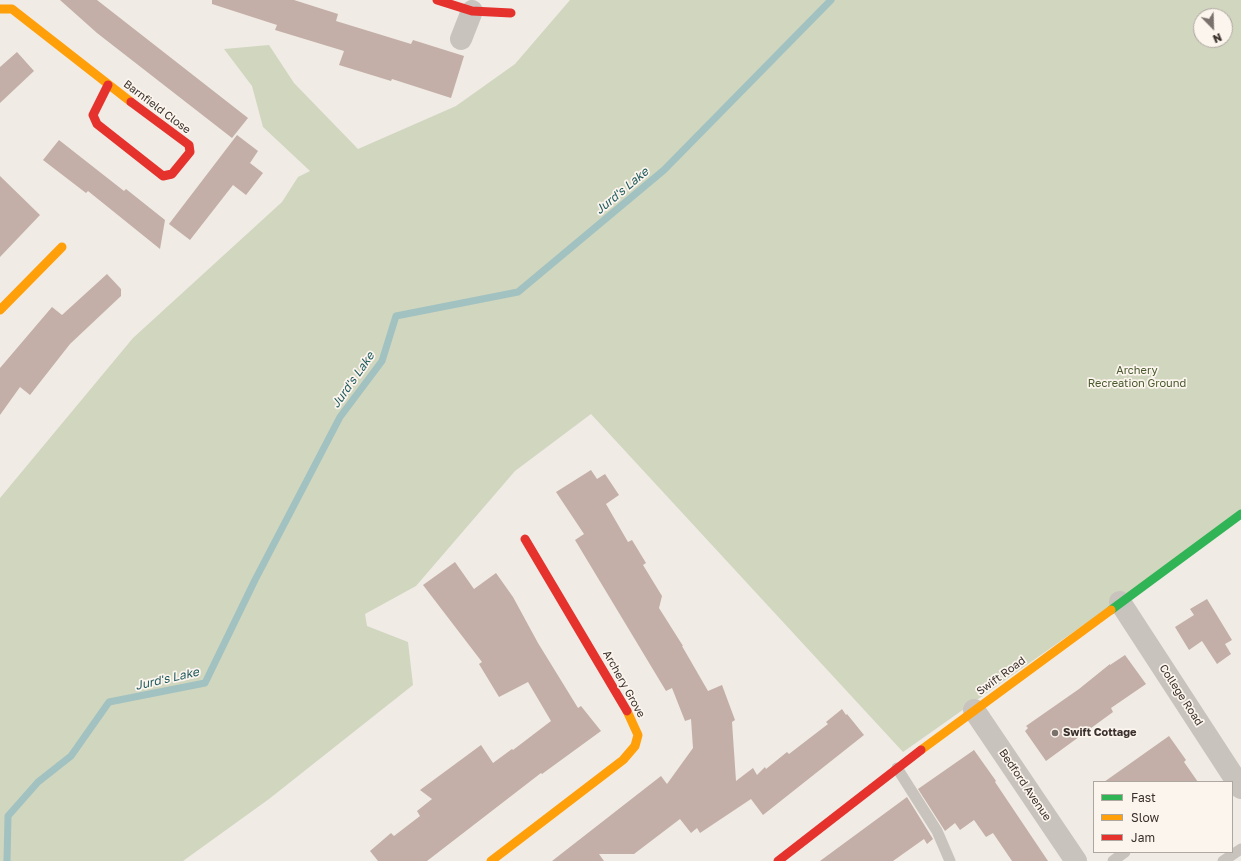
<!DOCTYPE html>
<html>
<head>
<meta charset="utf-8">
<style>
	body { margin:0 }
	#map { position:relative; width:1241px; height:861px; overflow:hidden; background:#f0ebe5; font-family:"Golos Text",sans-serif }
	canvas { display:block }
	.legend { position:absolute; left:1093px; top:781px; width:140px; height:72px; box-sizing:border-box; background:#fbf5ee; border:1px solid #aea6a0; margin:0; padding:5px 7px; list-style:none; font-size:12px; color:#3b302b }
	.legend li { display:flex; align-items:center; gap:8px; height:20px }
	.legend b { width:20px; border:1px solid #aea6a0 }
	.north { position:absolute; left:1193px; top:8px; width:40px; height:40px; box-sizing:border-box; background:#fbf5ee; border:1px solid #aea6a0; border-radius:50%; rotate:157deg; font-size:11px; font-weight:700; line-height:16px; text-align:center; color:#3b302b }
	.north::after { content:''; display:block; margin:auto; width:14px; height:18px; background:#7a716c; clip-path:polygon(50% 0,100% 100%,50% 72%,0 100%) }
</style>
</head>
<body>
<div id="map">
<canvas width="1241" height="861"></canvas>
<ul class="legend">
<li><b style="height:5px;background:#30b455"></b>Fast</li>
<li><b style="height:5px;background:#ff9f0a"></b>Slow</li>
<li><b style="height:5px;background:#e5322d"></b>Jam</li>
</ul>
<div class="north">N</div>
</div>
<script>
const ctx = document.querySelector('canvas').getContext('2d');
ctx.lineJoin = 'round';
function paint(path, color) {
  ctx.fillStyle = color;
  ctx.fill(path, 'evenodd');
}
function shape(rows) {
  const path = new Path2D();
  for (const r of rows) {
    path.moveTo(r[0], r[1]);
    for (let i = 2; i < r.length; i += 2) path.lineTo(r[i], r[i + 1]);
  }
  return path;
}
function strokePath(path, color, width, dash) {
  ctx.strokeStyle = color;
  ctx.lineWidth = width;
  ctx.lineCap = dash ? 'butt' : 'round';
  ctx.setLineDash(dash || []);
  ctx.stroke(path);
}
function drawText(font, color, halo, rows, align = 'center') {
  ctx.font = font + ' "Golos Text",sans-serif';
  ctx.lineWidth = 3.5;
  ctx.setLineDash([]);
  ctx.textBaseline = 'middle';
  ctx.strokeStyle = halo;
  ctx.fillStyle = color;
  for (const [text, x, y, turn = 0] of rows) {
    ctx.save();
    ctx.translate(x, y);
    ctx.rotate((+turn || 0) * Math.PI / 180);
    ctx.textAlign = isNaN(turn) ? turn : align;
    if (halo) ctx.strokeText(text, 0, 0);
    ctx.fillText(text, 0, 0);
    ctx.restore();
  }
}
const green = shape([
	[570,0,1241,0,1241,514,903,752,591,414,515,471,416,586,365,614,367,626,408,642,413,685,269,799,183,861,0,861,0,498,133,338,282,202,298,177,310,171,263,127,252,86,224,49,269,45,294,83,358,149,456,106,515,64],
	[1201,16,1225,16,1225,40,1201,40]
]);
const stream = shape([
	[7,861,8,816,38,782,71,756,109,702,205,683,255,580,340,417,382,361,396,316,518,292,664,170,831,0]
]);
const building = shape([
	[60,0,97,0,248,118,232,138,97,33],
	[212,0,294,0,338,14,336,21,411,44,413,40,464,56,451,98,392,79,391,81,339,65,344,51,275,30,277,25,212,4],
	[17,52,34,71,0,103,0,67],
	[237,135,258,151,250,163,263,173,246,195,233,185,190,240,169,224],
	[59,140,124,191,126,189,165,220,160,249,88,191,86,193,43,160],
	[0,176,40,215,0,257],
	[107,274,121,289,121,296,70,344,30,395,20,387,0,415,0,368,52,307,62,315],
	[591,470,597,479,605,474,619,495,606,504,628,542,632,540,646,563,643,565,662,596,659,608,683,646,682,646,708,691,722,685,735,720,732,722,736,781,753,768,757,775,765,767,766,769,787,752,789,754,828,724,826,722,842,709,846,715,847,714,864,735,763,815,751,799,700,833,697,828,691,833,680,819,634,854,599,854,604,861,552,861,661,776,667,784,693,748,691,719,685,721,672,688,666,691,575,540,584,534,556,492],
	[455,562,474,589,496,573,513,597,538,643,578,708,581,706,601,731,542,774,541,773,427,861,378,861,370,851,391,833,394,836,420,816,417,811,432,799,420,790,481,745,493,763,512,749,513,750,551,721,528,682,499,697,479,664,482,662,423,585],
	[1207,599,1232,640,1225,644,1231,654,1217,664,1202,641,1189,650,1175,627,1194,615,1190,609],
	[1125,655,1146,684,1111,708,1113,712,1046,761,1025,731,1028,728,1026,726,1079,689,1110,664,1110,665],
	[1169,736,1186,760,1184,762,1198,782,1104,782],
	[974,750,996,781,995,782,1048,861,1012,861,993,833,986,837,974,820,960,830,955,823,945,831,918,789],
	[907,797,933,839,927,844,924,839,893,861,820,861]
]);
const lane = shape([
	[897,768,937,831,950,861],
	[1113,861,1125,852],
	[1223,861,1241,849]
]);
const street = shape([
	[461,39,472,11],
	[1120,602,1241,788],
	[974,710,1076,861]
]);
const fast = shape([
	[1111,610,1241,514]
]);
const slow = shape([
	[0,9,12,9,131,102],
	[0,310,62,247],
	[921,750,1111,610],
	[491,861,623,760,635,746,638,735,627,711]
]);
const jam = shape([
	[437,0,472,11,511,13],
	[108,85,93,115,97,124,163,176,172,174,190,152,189,145,131,102],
	[525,539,627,711],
	[778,861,921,750]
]);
const markers = [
	[1055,733,4,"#7a716c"]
];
const streetNames = [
	["Barnfield Close",157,107,37],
	["Swift Road",1001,676,-36],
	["Archery Grove",624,684,61],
	["College Road",1181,695,57],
	["Bedford Avenue",1025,785,56]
];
const parkNames = [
	["Archery",1137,371],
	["Recreation Ground",1137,384]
];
const poiNames = [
	["Swift Cottage",1063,733]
];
const waterNames = [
	["Jurd's Lake",622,191,-40],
	["Jurd's Lake",353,380,-55],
	["Jurd's Lake",167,679,-13]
];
paint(green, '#d1d6bf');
strokePath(stream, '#a1c2c1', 7);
paint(building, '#c3afa7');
strokePath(lane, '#c9c3be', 11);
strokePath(street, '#c9c3be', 22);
strokePath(fast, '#30b455', 9);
strokePath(slow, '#ff9f0a', 9);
strokePath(jam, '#e5322d', 9);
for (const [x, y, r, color] of markers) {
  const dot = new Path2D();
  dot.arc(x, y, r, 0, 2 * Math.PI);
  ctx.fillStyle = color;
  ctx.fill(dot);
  strokePath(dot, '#fbf5ee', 1.5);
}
drawText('11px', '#3b302b', '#fbf5ee', streetNames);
drawText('11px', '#4a5a2e', '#fbf5ee', parkNames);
drawText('bold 11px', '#3b302b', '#fbf5ee', poiNames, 'left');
drawText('italic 12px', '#1f5a5e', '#fbf5ee', waterNames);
</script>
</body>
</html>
